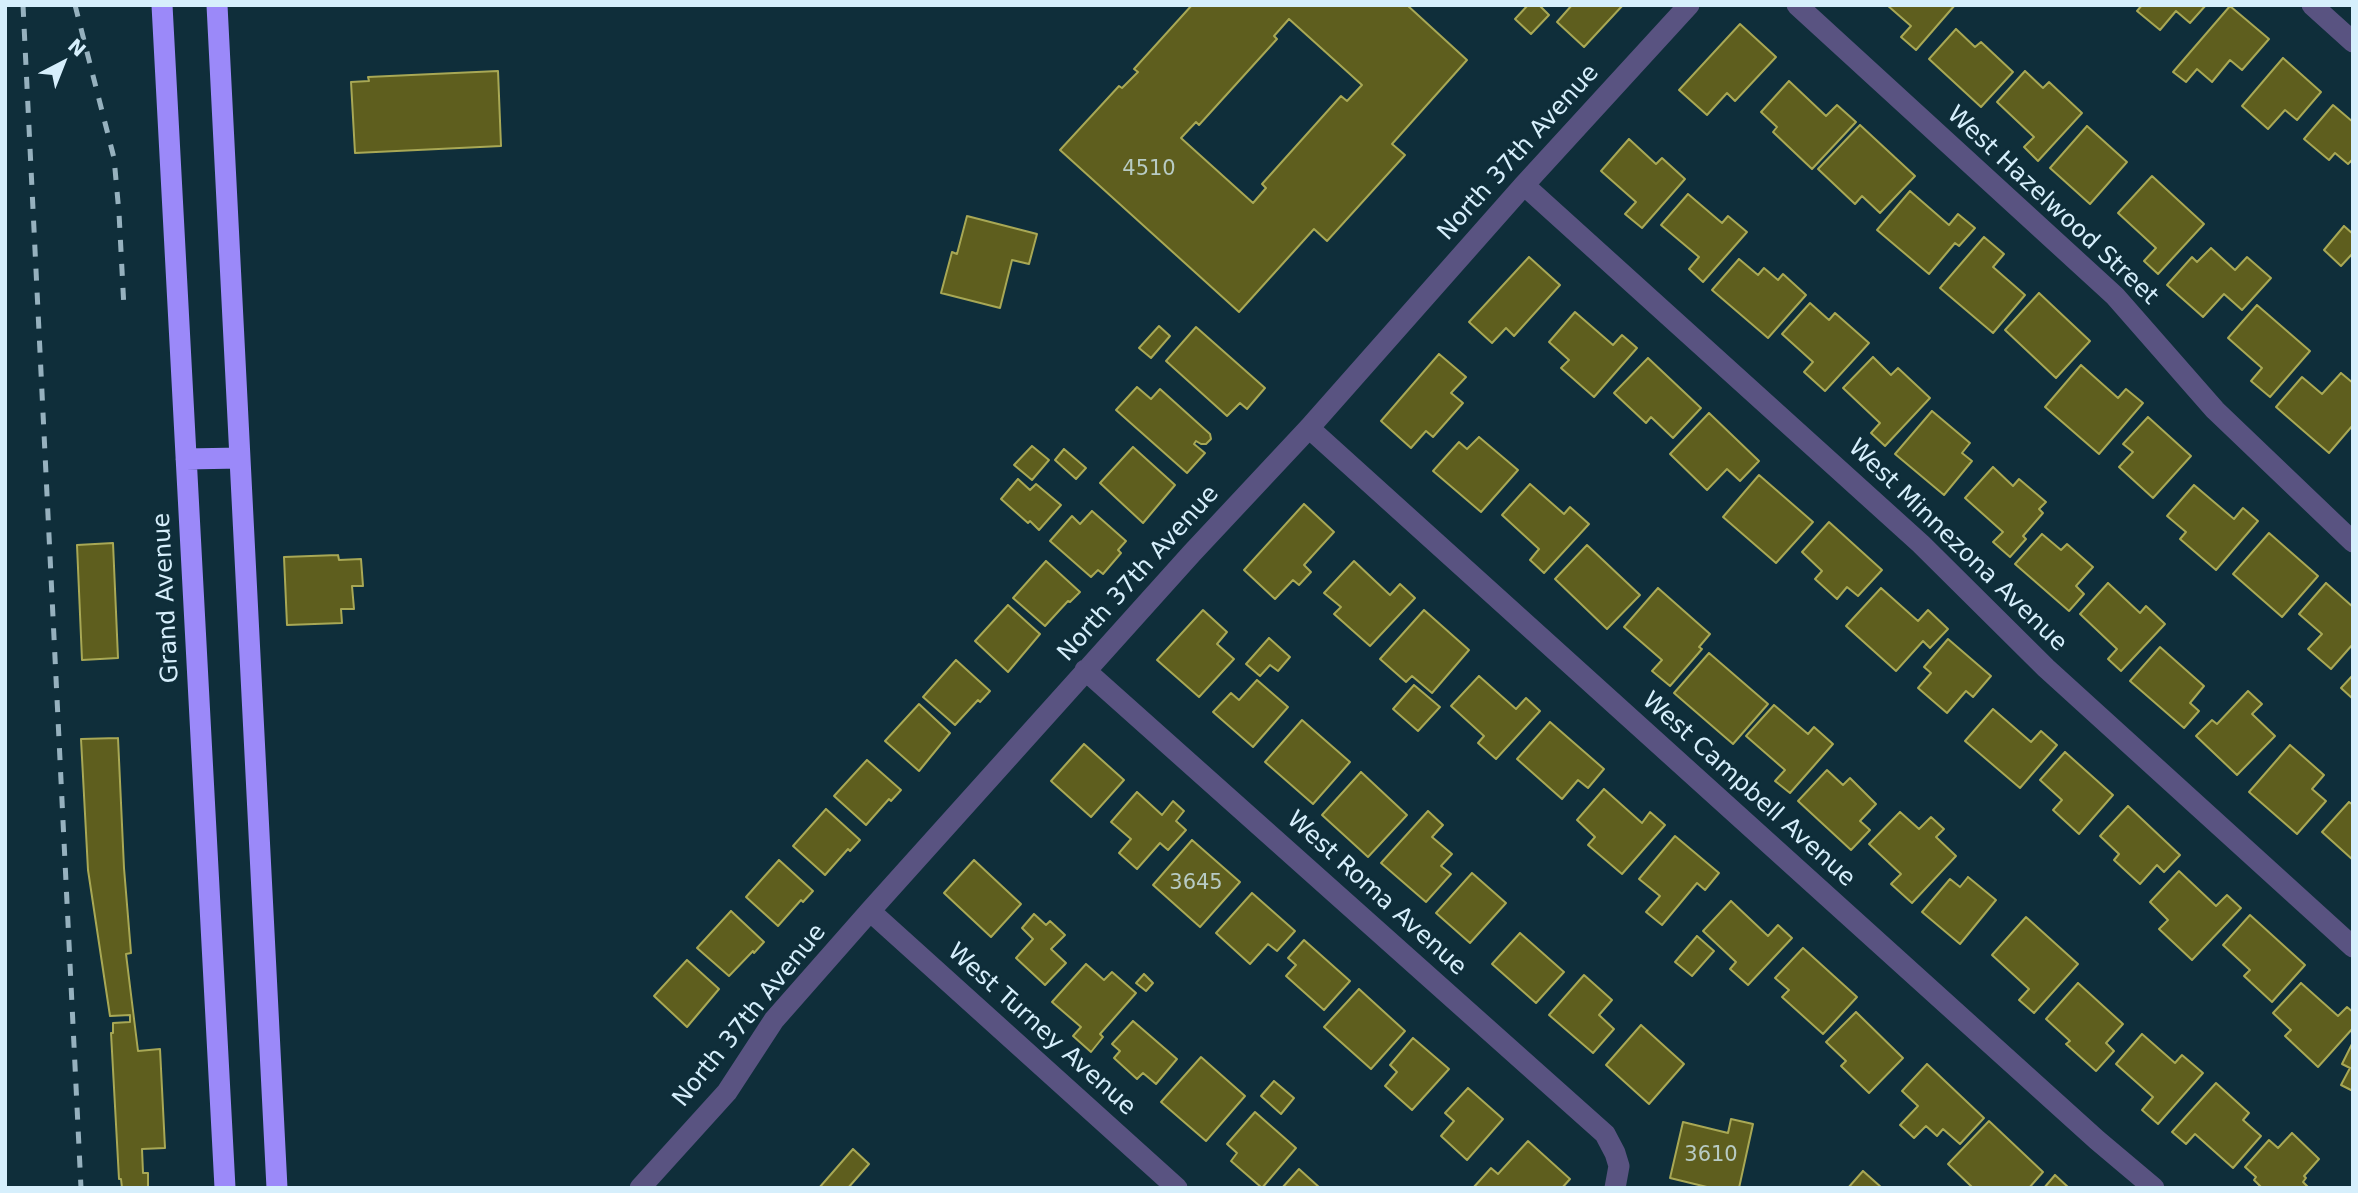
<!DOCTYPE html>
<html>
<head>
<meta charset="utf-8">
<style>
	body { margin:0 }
	#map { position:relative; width:2358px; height:1193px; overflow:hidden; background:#0f2e3a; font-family:"DejaVu Sans",sans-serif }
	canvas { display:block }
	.frame { position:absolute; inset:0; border:7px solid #d6effc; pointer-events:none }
	.north { position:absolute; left:28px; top:28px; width:70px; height:70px; -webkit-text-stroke:5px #0f2e3a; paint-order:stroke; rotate:42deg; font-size:19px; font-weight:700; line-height:28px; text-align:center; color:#d6effc }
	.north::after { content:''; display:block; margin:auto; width:24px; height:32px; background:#d6effc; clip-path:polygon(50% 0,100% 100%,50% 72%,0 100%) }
</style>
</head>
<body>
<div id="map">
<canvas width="2358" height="1193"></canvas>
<div class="frame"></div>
<div class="north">N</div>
</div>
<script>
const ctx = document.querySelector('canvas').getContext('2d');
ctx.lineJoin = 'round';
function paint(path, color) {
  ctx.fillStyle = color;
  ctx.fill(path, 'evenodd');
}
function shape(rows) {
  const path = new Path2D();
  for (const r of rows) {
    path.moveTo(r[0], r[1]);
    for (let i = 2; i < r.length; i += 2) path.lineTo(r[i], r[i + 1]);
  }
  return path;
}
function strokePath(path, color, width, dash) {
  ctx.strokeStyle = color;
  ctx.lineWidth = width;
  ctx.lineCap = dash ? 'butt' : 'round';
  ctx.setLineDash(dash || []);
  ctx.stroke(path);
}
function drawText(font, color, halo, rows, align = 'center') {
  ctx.font = font + ' "DejaVu Sans",sans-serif';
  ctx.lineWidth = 5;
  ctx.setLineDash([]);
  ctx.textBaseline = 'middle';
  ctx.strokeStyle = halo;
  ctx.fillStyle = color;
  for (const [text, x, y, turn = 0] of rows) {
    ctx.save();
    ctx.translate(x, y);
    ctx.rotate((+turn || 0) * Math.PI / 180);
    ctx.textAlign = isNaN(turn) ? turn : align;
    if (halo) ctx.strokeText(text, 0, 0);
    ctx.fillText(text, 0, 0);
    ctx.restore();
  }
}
const building = shape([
	[1192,5,1407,5,1467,60,1392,144,1405,155,1327,241,1314,229,1239,312,1060,150,1119,86,1122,88,1138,72,1134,69,1192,5],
	[1289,19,1362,85,1347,101,1341,96,1262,184,1266,188,1253,203,1181,138,1196,122,1199,125,1277,39,1274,36,1289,19],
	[1528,5,1539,5,1549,15,1531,34,1515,19,1528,5],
	[1572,5,1623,5,1584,47,1557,22,1572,5],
	[1887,5,1955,5,1916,50,1901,37,1911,26,1887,5],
	[2142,5,2206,5,2190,23,2176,11,2160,30,2137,11,2142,5],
	[2230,6,2269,39,2242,70,2230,60,2212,82,2197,69,2186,82,2173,72,2230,6],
	[1740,24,1776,57,1735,101,1727,93,1707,115,1679,90,1740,24],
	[1956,29,1975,47,1981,42,2013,72,1981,107,1929,59,1956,29],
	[2283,58,2321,92,2297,120,2285,110,2268,129,2242,106,2283,58],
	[498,71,501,146,355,153,351,82,369,81,368,77,498,71],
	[2025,71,2043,88,2049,82,2082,113,2038,161,2024,147,2034,137,1997,102,2025,71],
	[1789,81,1826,116,1837,105,1856,122,1812,169,1773,132,1777,127,1761,112,1789,81],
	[2333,105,2353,122,2353,159,2348,164,2335,153,2329,160,2304,139,2333,105],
	[1860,125,1915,176,1880,213,1862,196,1855,204,1818,169,1860,125],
	[2087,126,2127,162,2090,204,2050,168,2087,126],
	[1629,139,1656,164,1662,158,1685,179,1642,228,1625,214,1636,202,1601,171,1629,139],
	[2152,176,2204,224,2158,274,2144,261,2156,248,2118,213,2152,176],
	[1910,191,1949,225,1958,214,1975,228,1959,246,1955,243,1929,274,1877,230,1910,191],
	[1688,194,1722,223,1728,216,1747,232,1703,282,1689,269,1699,257,1661,225,1688,194],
	[967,216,1037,234,1029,264,1012,260,1000,308,941,293,952,252,957,254,967,216],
	[2344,226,2353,234,2353,253,2341,266,2324,250,2344,226],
	[1984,237,2004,254,1993,267,2025,295,1993,333,1940,288,1984,237],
	[2211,248,2235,270,2247,257,2271,278,2242,310,2224,294,2203,317,2167,285,2192,257,2197,262,2211,248],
	[1529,257,1560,285,1514,336,1506,328,1492,343,1469,322,1529,257],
	[1739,259,1758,275,1764,268,1778,280,1783,274,1806,295,1768,338,1712,290,1739,259],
	[2039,293,2090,341,2056,378,2005,330,2039,293],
	[1810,303,1829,320,1835,313,1869,343,1825,391,1804,372,1813,362,1782,334,1810,303],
	[2257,305,2310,351,2270,397,2251,381,2262,368,2228,338,2257,305],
	[1575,312,1613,345,1622,335,1637,348,1594,397,1561,368,1569,360,1549,342,1575,312],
	[1159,326,1170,336,1151,358,1139,348,1159,326],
	[1196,327,1265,388,1247,409,1240,403,1227,416,1166,361,1196,327],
	[1439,354,1466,377,1451,393,1463,403,1433,437,1426,431,1411,448,1381,421,1439,354],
	[1873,357,1891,375,1898,368,1930,398,1885,446,1871,433,1880,423,1843,388,1873,357],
	[1648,358,1701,408,1673,438,1651,417,1646,423,1614,393,1648,358],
	[2081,365,2118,398,2126,389,2143,403,2099,454,2045,407,2081,365],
	[2341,373,2353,383,2353,425,2329,453,2276,407,2302,377,2322,394,2341,373],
	[1137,387,1151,399,1160,389,1210,434,1211,439,1206,444,1201,444,1196,441,1194,444,1205,453,1187,473,1116,410,1137,387],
	[1932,411,1970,443,1962,453,1972,461,1944,495,1895,454,1932,411],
	[1709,413,1759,461,1740,481,1727,469,1707,490,1670,454,1709,413],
	[2148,417,2191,456,2153,498,2119,467,2133,452,2123,444,2148,417],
	[1479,437,1518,470,1481,512,1433,471,1459,442,1467,449,1479,437],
	[1032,446,1049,460,1032,480,1014,465,1032,446],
	[1133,447,1175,485,1143,523,1100,483,1133,447],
	[1064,449,1086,468,1076,479,1055,460,1064,449],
	[1993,467,2013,486,2019,479,2046,502,2039,509,2043,513,2023,536,2026,539,2010,557,1993,542,2003,532,1965,498,1993,467],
	[1759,475,1813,522,1776,563,1723,517,1759,475],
	[1018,479,1030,490,1036,484,1061,505,1039,530,1030,521,1028,523,1001,499,1018,479],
	[1530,484,1564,514,1570,507,1589,524,1544,573,1530,560,1539,549,1502,515,1530,484],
	[2194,485,2234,519,2243,508,2258,521,2216,570,2180,539,2186,532,2167,516,2194,485],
	[1304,504,1334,532,1304,565,1311,572,1299,585,1293,580,1275,599,1244,570,1304,504],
	[1092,511,1126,541,1118,550,1121,553,1103,574,1098,570,1091,577,1050,541,1072,516,1080,524,1092,511],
	[1829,522,1882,570,1858,596,1847,587,1837,599,1815,579,1822,571,1802,552,1829,522],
	[2269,533,2318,576,2282,617,2233,574,2269,533],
	[2042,534,2061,550,2067,544,2093,567,2076,586,2084,594,2069,611,2015,564,2042,534],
	[113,543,118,658,82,660,77,545,113,543],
	[1587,545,1640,595,1607,629,1555,579,1587,545],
	[338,555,339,560,361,559,363,586,352,586,354,609,341,609,342,623,287,625,284,557,338,555],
	[1046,561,1080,592,1070,602,1068,601,1045,626,1013,598,1046,561],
	[1354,561,1390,595,1400,584,1415,598,1370,646,1334,614,1341,607,1324,593,1354,561],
	[2108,583,2140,613,2146,606,2165,624,2121,671,2108,659,2117,649,2080,614,2108,583],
	[2326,583,2353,607,2353,644,2331,669,2308,649,2322,634,2299,614,2326,583],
	[1658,588,1710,634,1699,647,1702,649,1670,686,1652,671,1662,660,1624,627,1658,588],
	[1881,588,1918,621,1928,610,1948,629,1930,648,1923,641,1896,671,1846,626,1881,588],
	[1008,605,1040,634,1008,672,975,641,1008,605],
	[1203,610,1227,632,1217,644,1234,659,1199,697,1157,660,1203,610],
	[1424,610,1469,650,1432,693,1412,676,1406,682,1380,659,1424,610],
	[1269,638,1290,657,1278,671,1270,665,1260,676,1246,664,1269,638],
	[1948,639,1991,676,1973,697,1966,691,1947,713,1918,688,1931,673,1924,667,1948,639],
	[2160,647,2204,686,2190,703,2199,711,2184,728,2130,681,2160,647],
	[1709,653,1768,704,1733,744,1674,693,1709,653],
	[956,660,990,691,980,702,978,700,955,725,923,697,956,660],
	[2353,675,2353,699,2341,688,2353,675],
	[1479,676,1516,709,1526,698,1540,711,1496,759,1478,743,1484,736,1451,706,1479,676],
	[1257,680,1288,707,1253,747,1213,712,1231,693,1239,700,1257,680],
	[1414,685,1440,707,1418,731,1393,709,1414,685],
	[2248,691,2262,704,2252,714,2275,736,2237,775,2196,736,2212,720,2217,724,2248,691],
	[919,704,950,733,919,771,885,741,919,704],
	[1774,705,1808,734,1814,727,1833,744,1790,793,1775,781,1785,770,1746,736,1774,705],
	[1993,709,2031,742,2041,731,2057,745,2020,788,1965,741,1993,709],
	[1302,720,1350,762,1313,804,1265,762,1302,720],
	[1550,722,1604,769,1588,788,1578,780,1562,799,1517,759,1550,722],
	[118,738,124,868,131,953,126,954,138,1051,160,1049,165,1148,142,1149,143,1173,148,1173,148,1188,122,1188,121,1179,119,1179,111,1033,113,1033,113,1023,130,1022,130,1015,110,1016,88,870,81,739,118,738],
	[1084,744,1124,780,1091,817,1051,781,1084,744],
	[2290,745,2324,775,2312,789,2326,801,2297,834,2249,792,2290,745],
	[2065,752,2113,795,2079,834,2053,810,2062,800,2040,780,2065,752],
	[867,760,901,790,891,801,889,799,866,825,834,796,867,760],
	[1827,770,1843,785,1850,778,1876,804,1860,821,1870,830,1851,850,1798,801,1827,770],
	[1361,772,1407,815,1368,857,1322,815,1361,772],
	[1604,789,1642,823,1650,812,1665,825,1622,874,1588,845,1595,837,1577,820,1604,789],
	[1137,792,1162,815,1173,801,1184,811,1176,821,1186,830,1168,850,1160,843,1137,869,1119,853,1131,839,1111,822,1137,792],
	[2349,802,2353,805,2353,860,2322,832,2349,802],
	[2128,806,2180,855,2164,872,2157,865,2140,884,2114,860,2119,854,2100,836,2128,806],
	[826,809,860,840,850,851,848,849,825,875,793,846,826,809],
	[1428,811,1443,825,1432,837,1452,854,1441,866,1451,874,1426,902,1381,863,1428,811],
	[1900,812,1919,829,1931,817,1944,829,1936,837,1956,856,1912,903,1891,884,1901,874,1869,844,1900,812],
	[1675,836,1719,873,1705,890,1697,883,1662,925,1646,912,1660,896,1639,879,1675,836],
	[1192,840,1240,882,1200,927,1153,885,1192,840],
	[779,860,813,891,803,902,801,900,778,926,746,897,779,860],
	[974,860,1021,904,991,937,944,893,974,860],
	[2179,871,2216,906,2227,895,2241,908,2192,960,2159,929,2168,920,2150,902,2179,871],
	[1472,873,1506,903,1470,943,1436,913,1472,873],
	[1968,877,1996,900,1960,944,1922,912,1950,879,1960,887,1968,877],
	[1252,893,1295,931,1277,951,1268,944,1250,964,1216,933,1252,893],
	[1731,901,1768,936,1778,925,1792,938,1748,985,1730,969,1736,962,1703,931,1731,901],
	[731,911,764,942,754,953,753,951,729,976,697,948,731,911],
	[1034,914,1046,925,1050,921,1065,935,1051,949,1066,963,1045,985,1016,958,1033,939,1022,928,1034,914],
	[2250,915,2305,965,2272,1002,2244,976,2250,970,2223,945,2250,915],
	[2026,917,2078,964,2034,1013,2019,1000,2029,989,1992,955,2026,917],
	[1520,933,1564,972,1536,1003,1492,964,1520,933],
	[1697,936,1714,951,1692,976,1675,962,1697,936],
	[1304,940,1350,981,1324,1010,1286,976,1296,965,1288,958,1304,940],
	[1803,948,1857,997,1823,1034,1782,997,1789,990,1775,978,1803,948],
	[687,960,719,989,687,1027,654,996,687,960],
	[1086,964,1104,980,1112,972,1136,993,1100,1034,1103,1037,1091,1052,1073,1036,1081,1027,1052,1002,1086,964],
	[1144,974,1153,983,1146,991,1136,983,1144,974],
	[1584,975,1612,1000,1599,1015,1614,1029,1593,1053,1549,1015,1584,975],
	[2078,983,2123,1024,2106,1043,2114,1051,2096,1071,2066,1044,2070,1041,2046,1019,2078,983],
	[2301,983,2338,1016,2347,1007,2353,1012,2353,1028,2318,1067,2285,1036,2291,1030,2273,1013,2301,983],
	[1359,989,1405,1031,1371,1069,1324,1027,1359,989],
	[1856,1012,1903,1058,1869,1093,1841,1066,1846,1061,1826,1042,1856,1012],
	[1133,1021,1177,1059,1156,1084,1143,1073,1137,1079,1114,1058,1120,1051,1112,1044,1133,1021],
	[1641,1025,1684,1064,1649,1104,1606,1065,1641,1025],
	[2142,1034,2175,1063,2182,1055,2203,1073,2158,1124,2142,1110,2153,1097,2116,1064,2142,1034],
	[1413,1038,1449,1069,1412,1110,1385,1086,1397,1072,1390,1065,1413,1038],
	[2353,1042,2353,1091,2341,1085,2350,1068,2342,1064,2353,1042],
	[1201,1057,1245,1096,1206,1141,1161,1102,1201,1057],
	[1927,1064,1984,1118,1960,1144,1943,1129,1937,1136,1926,1126,1914,1138,1900,1125,1918,1106,1902,1091,1927,1064],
	[1274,1081,1294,1098,1281,1114,1261,1096,1274,1081],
	[2216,1083,2249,1113,2243,1120,2261,1136,2233,1168,2195,1134,2186,1144,2172,1132,2216,1083],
	[1468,1088,1503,1119,1467,1160,1441,1136,1454,1121,1445,1113,1468,1088],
	[1255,1112,1296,1148,1262,1188,1231,1161,1237,1153,1227,1144,1255,1112],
	[1731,1119,1753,1124,1739,1188,1711,1188,1670,1178,1683,1122,1728,1133,1731,1119],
	[1989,1121,2043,1172,2029,1188,1973,1188,1948,1164,1989,1121],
	[2292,1133,2319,1159,2304,1176,2306,1178,2303,1182,2308,1187,2262,1188,2254,1180,2256,1177,2245,1167,2269,1140,2278,1148,2292,1133],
	[1528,1141,1570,1179,1562,1188,1473,1188,1491,1168,1498,1174,1528,1141],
	[853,1149,869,1164,848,1188,819,1188,853,1149],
	[1299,1169,1320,1188,1282,1188,1299,1169],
	[1863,1171,1882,1188,1848,1188,1863,1171],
	[2055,1175,2069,1188,2044,1188,2055,1175]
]);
const minor = shape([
	[1797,5,2115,296,2215,410,2353,542],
	[2312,5,2353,42],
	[1524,185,1921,544,2046,668,2353,947],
	[1309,428,2097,1140,2154,1188],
	[1085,670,1605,1134,1615,1153,1619,1166,1615,1188],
	[870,911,1177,1188],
	[640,1188,727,1092,774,1020,870,911,1192,553,1309,428,1524,185,1689,5]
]);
const highway = shape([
	[162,5,225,1188],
	[217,5,277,1188],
	[186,459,240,458]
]);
const rail = shape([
	[23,5,81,1188],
	[75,5,114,158,119,213,124,308]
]);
const numberNames = [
	["4510",1149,170],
	["3645",1196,884],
	["3610",1711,1156]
];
const streetNames = [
	["North 37th Avenue",1519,153,-48],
	["West Hazelwood Street",2052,206,43],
	["West Minnezona Avenue",1957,546,44],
	["North 37th Avenue",1139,574,-48],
	["Grand Avenue",167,598,-93],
	["West Campbell Avenue",1748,790,42],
	["West Roma Avenue",1376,894,42],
	["North 37th Avenue",750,1016,-51],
	["West Turney Avenue",1041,1030,42]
];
paint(building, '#5e5e1e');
strokePath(building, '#a8a855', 2);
strokePath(minor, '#595381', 21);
strokePath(highway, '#9b89f9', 21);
strokePath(rail, '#96b1be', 5, [12, 12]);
drawText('21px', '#b8cbc4', null, numberNames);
drawText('24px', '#d6effc', '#0f2e3a', streetNames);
</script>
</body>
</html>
